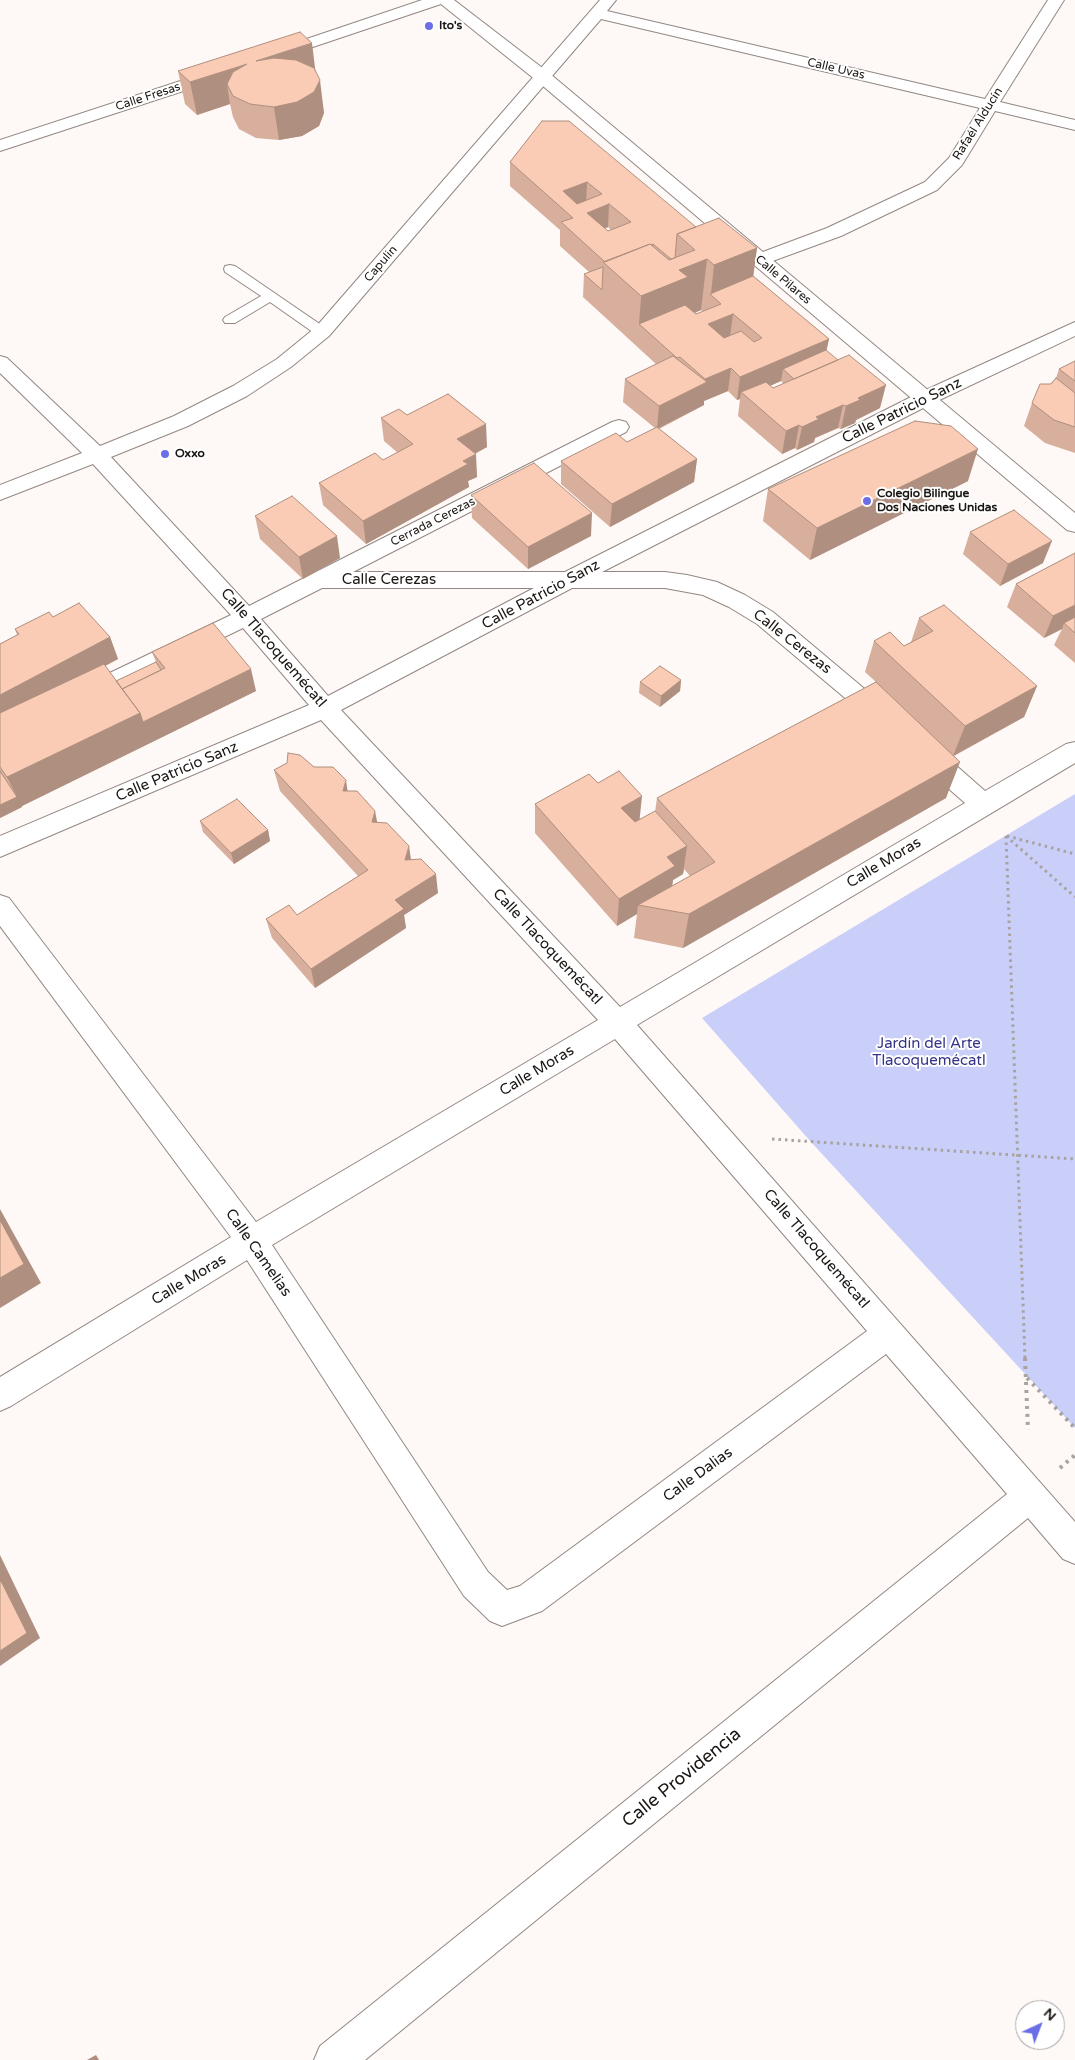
<!DOCTYPE html>
<html>
<head>
<meta charset="utf-8">
<style>
	body { margin:0 }
	#map { position:relative; width:1075px; height:2060px; overflow:hidden; background:#fef8f6; font-family:"Varela Round",sans-serif }
	canvas { display:block }
	.north { position:absolute; left:1015px; top:2000px; width:50px; height:50px; box-sizing:border-box; background:#fff; border:1px solid #a3a2a1; border-radius:50%; rotate:43deg; font-size:14px; font-weight:700; line-height:20px; text-align:center; color:#1a1613 }
	.north::after { content:''; display:block; margin:auto; width:18px; height:22px; background:#6b6ee7; clip-path:polygon(50% 0,100% 100%,50% 72%,0 100%) }
</style>
</head>
<body>
<div id="map">
<canvas width="1075" height="2060"></canvas>
<div class="north">N</div>
</div>
<script>
const ctx = document.querySelector('canvas').getContext('2d');
ctx.lineJoin = 'round';
function paint(path, color) {
  ctx.fillStyle = color;
  ctx.fill(path, 'evenodd');
}
function shape(rows) {
  const path = new Path2D();
  for (const r of rows) {
    path.moveTo(r[0], r[1]);
    for (let i = 2; i < r.length; i += 2) path.lineTo(r[i], r[i + 1]);
  }
  return path;
}
function strokePath(path, color, width, dash) {
  ctx.strokeStyle = color;
  ctx.lineWidth = width;
  ctx.lineCap = dash ? 'butt' : 'round';
  ctx.setLineDash(dash || []);
  ctx.stroke(path);
}
function drawText(font, color, halo, rows, align = 'center') {
  ctx.font = font + ' "Varela Round",sans-serif';
  ctx.lineWidth = 4;
  ctx.setLineDash([]);
  ctx.textBaseline = 'middle';
  ctx.strokeStyle = halo;
  ctx.fillStyle = color;
  for (const [text, x, y, turn = 0] of rows) {
    ctx.save();
    ctx.translate(x, y);
    ctx.rotate((+turn || 0) * Math.PI / 180);
    ctx.textAlign = isNaN(turn) ? turn : align;
    if (halo) ctx.strokeText(text, 0, 0);
    ctx.fillText(text, 0, 0);
    ctx.restore();
  }
}
const green = shape([
	[1075,794,1075,1428,811,1142,702,1018]
]);
const pathFar1 = shape([
	[1006,836,1025,1359],
	[1006,836,1075,897],
	[1007,836,1075,854],
	[772,1139,1075,1159]
]);
const path = shape([
	[1025,1358,1028,1430],
	[1027,1378,1075,1428],
	[1060,1468,1075,1455]
]);
const service = shape([
	[230,265,235,266,327,329,329,332,327,335,317,335,270,302,235,323,225,323,223,320,225,317,261,296,225,272,224,269,225,266,230,265]
]);
const minor = shape([
	[422,0,446,0,444,3,283,57,277,59,271,57,269,54,271,51,422,0],
	[600,0,616,0,607,11,985,99,1048,0,1064,0,1000,102,1075,120,1075,130,995,111,962,165,937,190,841,236,759,266,752,264,750,260,752,256,827,228,925,182,949,158,980,108,601,19,329,336,291,367,247,396,188,426,111,457,249,606,612,422,619,420,626,422,629,427,626,432,353,572,565,572,917,394,1075,322,1075,336,931,404,602,572,665,572,687,575,717,582,745,595,773,612,892,712,896,718,892,724,884,727,876,724,757,624,729,607,703,595,665,588,572,588,341,710,620,1007,965,803,917,761,914,754,917,747,926,745,935,747,985,791,1066,744,1075,742,1075,763,637,1025,1075,1522,1075,1564,1063,1559,1028,1518,365,2060,314,2060,320,2046,1007,1494,886,1354,542,1611,502,1626,490,1621,464,1596,247,1260,11,1406,0,1411,0,1377,231,1237,0,926,0,895,9,898,256,1222,598,1020,321,720,0,857,0,836,309,705,243,628,90,702,82,705,74,702,70,696,74,690,231,615,93,464,0,500,0,485,82,453,0,373,0,356,7,358,100,446,174,416,233,386,277,359,315,328,600,0],
	[322,588,534,588,328,696,261,619,322,588],
	[615,1039,867,1331,520,1586,507,1590,488,1572,272,1245,615,1039],
	[217,69,223,70,225,74,223,78,0,151,0,140,217,69]
]);
const tertiary = shape([
	[436,0,454,0,549,73,1075,513,1075,532,1067,530,537,81,436,0]
]);
const wall = shape([
	[178,71,316,72,324,113,319,126,302,136,279,140,256,138,239,129,233,117,230,104,197,115,185,104],
	[542,121,696,227,757,248,753,276,829,339,826,350,880,408,856,420,855,423,841,429,838,428,815,438,814,442,797,450,795,448,782,454,738,416,740,399,737,400,728,391,704,401,704,405,659,429,697,459,694,482,610,527,561,484,561,461,627,442,655,428,623,402,625,379,656,364,583,297,584,274,589,272,560,246,560,230,510,186,510,162],
	[608,227,611,230,608,231,605,229],
	[701,310,703,312,696,314,695,313],
	[781,381,784,384,773,388,770,386],
	[1075,361,1075,453,1045,443,1024,426,1032,403,1056,378,1059,369],
	[407,415,487,447,475,454,477,477,468,481,469,487,366,544,323,505,319,483,383,460,398,453,384,441,381,418],
	[968,481,810,560,763,521,768,489],
	[471,495,591,536,528,569,472,518],
	[255,516,340,558,303,579,260,539],
	[970,532,1043,563,1000,586,963,554],
	[1075,553,1075,663,1054,645,1062,629,1044,638,1007,607,1016,584],
	[53,617,110,637,118,659,105,666,116,681,156,662,152,652,256,691,22,806,22,807,0,818,0,644,17,635,15,629],
	[919,618,1037,686,1024,717,954,756,946,798,683,948,634,938,637,914,617,926,535,833,535,804,598,783,640,819,655,812,657,798,876,682,865,672,874,641,904,646,911,642],
	[684,869,690,876,672,886,673,880,683,874],
	[681,680,680,691,660,707,639,693,640,682],
	[287,763,314,767,348,791,377,822,411,859,438,893,404,915,406,928,315,988,272,938,266,919,297,915,358,876,280,791,274,770],
	[200,821,268,830,270,841,234,864,203,832]
]);
const shadedWall = shape([
	[312,43,316,76,256,61],
	[247,64,227,84,230,104,197,115,190,82],
	[320,80,324,113,319,126,302,136,279,140,274,107],
	[587,182,586,206,567,213,563,191],
	[609,204,608,227,586,236,587,213],
	[653,244,652,255,679,270,695,254,757,248,750,300,721,304,711,294,714,265,707,259,701,310,684,317,639,324,645,247],
	[733,314,730,337,705,347,708,324],
	[829,339,824,362,783,369,781,381,746,396,741,392,740,399,737,400,740,377],
	[731,368,728,391,704,401,704,405,657,429,659,406,705,383,705,379],
	[886,385,880,408,856,420,855,423,841,429,846,406,858,398],
	[843,405,838,428,815,438,814,442,797,450,802,427,816,417],
	[486,424,487,447,459,462,457,439],
	[799,425,795,448,782,454,786,431],
	[978,449,968,481,810,560,817,528],
	[476,454,477,477,468,481,469,487,366,544,363,521,463,461],
	[697,459,694,482,610,527,612,504],
	[592,513,591,536,528,569,528,547],
	[337,536,340,558,303,579,299,557],
	[1052,541,1043,563,1000,586,1008,564],
	[1075,605,1075,621,1064,623,1062,629,1044,638,1053,616],
	[110,637,118,659,0,722,0,695],
	[251,669,256,691,22,806,22,807,0,818,0,805,17,797,7,777,140,713],
	[681,680,680,691,660,707,661,696],
	[1037,686,1024,717,953,756,965,726],
	[960,762,946,798,683,948,689,914],
	[346,780,349,801,343,791],
	[642,796,639,825,618,837,621,808],
	[375,811,379,831,372,822],
	[268,830,270,841,234,864,231,853],
	[409,846,412,866,405,860],
	[687,846,683,874,673,880,671,894,638,905,637,914,617,926,619,899,667,857],
	[436,874,438,893,404,915,406,928,315,988,311,969,395,900],
	[0,1209,41,1283,0,1308],
	[0,1555,40,1638,0,1666],
	[96,2055,99,2060,87,2060]
]);
const building = shape([
	[300,32,312,43,256,61,274,58,296,60,314,68,320,80,314,92,297,102,274,107,250,104,233,96,227,84,233,72,247,64,190,82,178,71,300,32],
	[542,121,569,121,696,227,677,234,675,258,671,259,653,244,651,245,650,244,605,262,561,222,573,218,510,162,542,121],
	[587,182,602,194,577,204,563,191,587,182],
	[609,204,631,222,608,231,587,213,609,204],
	[719,218,757,248,714,265,707,259,679,270,688,277,641,296,603,262,650,244,669,260,695,250,677,234,719,218],
	[603,267,602,290,584,274,603,267],
	[753,276,829,339,740,377,731,368,705,379,680,357,677,358,639,324,685,305,696,314,721,304,710,294,753,276],
	[733,314,750,328,762,338,754,342,741,331,724,338,708,324,733,314],
	[826,350,838,360,794,379,783,369,826,350],
	[849,355,886,385,858,398,860,400,846,406,843,405,816,417,819,419,802,427,799,425,786,431,741,392,766,382,773,388,849,355],
	[673,356,707,382,659,406,625,379,673,356],
	[1075,361,1075,381,1059,369,1075,361],
	[1056,378,1075,393,1075,427,1054,420,1032,403,1040,384,1051,384,1056,378],
	[448,394,486,424,457,439,476,454,463,461,468,464,363,521,319,483,375,453,383,460,413,444,381,418,399,409,407,415,448,394],
	[915,421,951,426,978,449,817,528,768,489,915,421],
	[657,427,697,459,612,504,561,461,616,433,627,442,657,427],
	[534,463,592,513,528,547,471,495,534,463],
	[292,496,337,536,299,557,255,516,292,496],
	[1014,510,1052,541,1008,564,970,532,1014,510],
	[1075,553,1075,605,1053,616,1016,584,1075,553],
	[79,603,110,637,0,695,0,644,19,634,15,629,49,612,53,617,79,603],
	[944,605,1037,686,965,726,874,641,890,632,904,646,933,631,919,618,944,605],
	[1075,617,1075,633,1064,623,1075,617],
	[213,623,251,669,143,722,140,713,122,689,165,668,152,652,213,623],
	[156,662,161,670,122,689,116,681,156,662],
	[104,664,140,713,7,777,0,767,0,713,104,664],
	[660,666,681,680,661,696,640,682,660,666],
	[876,682,960,762,689,914,638,905,715,862,657,798,876,682],
	[288,753,300,755,314,767,333,767,346,780,343,791,357,791,375,811,372,822,387,823,409,846,405,860,421,859,436,874,395,900,404,909,311,969,266,919,289,905,297,915,368,870,274,770,287,763,288,753],
	[0,771,17,797,0,805,0,771],
	[619,771,642,796,621,808,635,822,655,811,687,846,667,857,675,866,619,899,535,804,589,774,598,783,619,771],
	[237,799,268,830,231,853,200,821,237,799],
	[0,1220,24,1264,0,1278,0,1220],
	[1,1581,27,1633,0,1651,0,1582,1,1581]
]);
const markers = [
	[429,26,5,"#6b6ee7"],
	[165,454,5,"#6b6ee7"],
	[867,501,5,"#6b6ee7"]
];
const farPoinames = [
	["Ito's",439,26],
	["Oxxo",175,454],
	["Colegio Bilingue",877,494],
	["Dos Naciones Unidas",877,508]
];
const farStreetnames = [
	["Calle Uvas",836,69,13],
	["Calle Fresas",148,97,-18],
	["Rafaél Alducín",978,124,-58],
	["Capulin",381,264,-49],
	["Calle Pilares",783,280,40],
	["Cerrada Cerezas",433,522,-27]
];
const streetNames = [
	["Calle Patricio Sanz",902,411,-26],
	["Calle Cerezas",389,580],
	["Calle Patricio Sanz",541,595,-28],
	["Calle Cerezas",792,642,38],
	["Calle Tlacoquemécatl",273,648,49],
	["Calle Patricio Sanz",177,772,-23],
	["Calle Moras",884,863,-31],
	["Calle Tlacoquemécatl",547,947,47],
	["Calle Moras",537,1071,-31],
	["Calle Tlacoquemécatl",816,1249,49],
	["Calle Camelias",258,1253,55],
	["Calle Moras",189,1280,-31],
	["Calle Dalias",698,1475,-36]
];
const parkNames = [
	["Jardín del Arte",929,1044],
	["Tlacoquemécatl",929,1061]
];
const nearStreetnames = [
	["Calle Providencia",682,1778,-39]
];
paint(green, '#c9cff9');
strokePath(service, '#938781', 2);
strokePath(minor, '#938781', 2);
strokePath(tertiary, '#938781', 2);
strokePath(pathFar1, '#a8a3a0', 3, [2.5, 4]);
strokePath(path, '#a8a3a0', 4, [3, 5]);
paint(service, '#fff');
paint(minor, '#fff');
paint(tertiary, '#fff');
paint(wall, '#d7af9c');
paint(shadedWall, '#af8f7f');
paint(building, '#faccb5');
strokePath(building, '#af8f7f', 1);
for (const [x, y, r, color] of markers) {
  const dot = new Path2D();
  dot.arc(x, y, r, 0, 2 * Math.PI);
  ctx.fillStyle = color;
  ctx.fill(dot);
  strokePath(dot, '#fff', 2);
}
drawText('bold 12px', '#1a1613', '#fff', farPoinames, 'left');
drawText('12px', '#1a1613', '#fff', farStreetnames);
drawText('15px', '#1a1613', '#fff', streetNames);
drawText('15px', '#353485', '#fff', parkNames);
drawText('18px', '#1a1613', '#fff', nearStreetnames);
</script>
</body>
</html>
